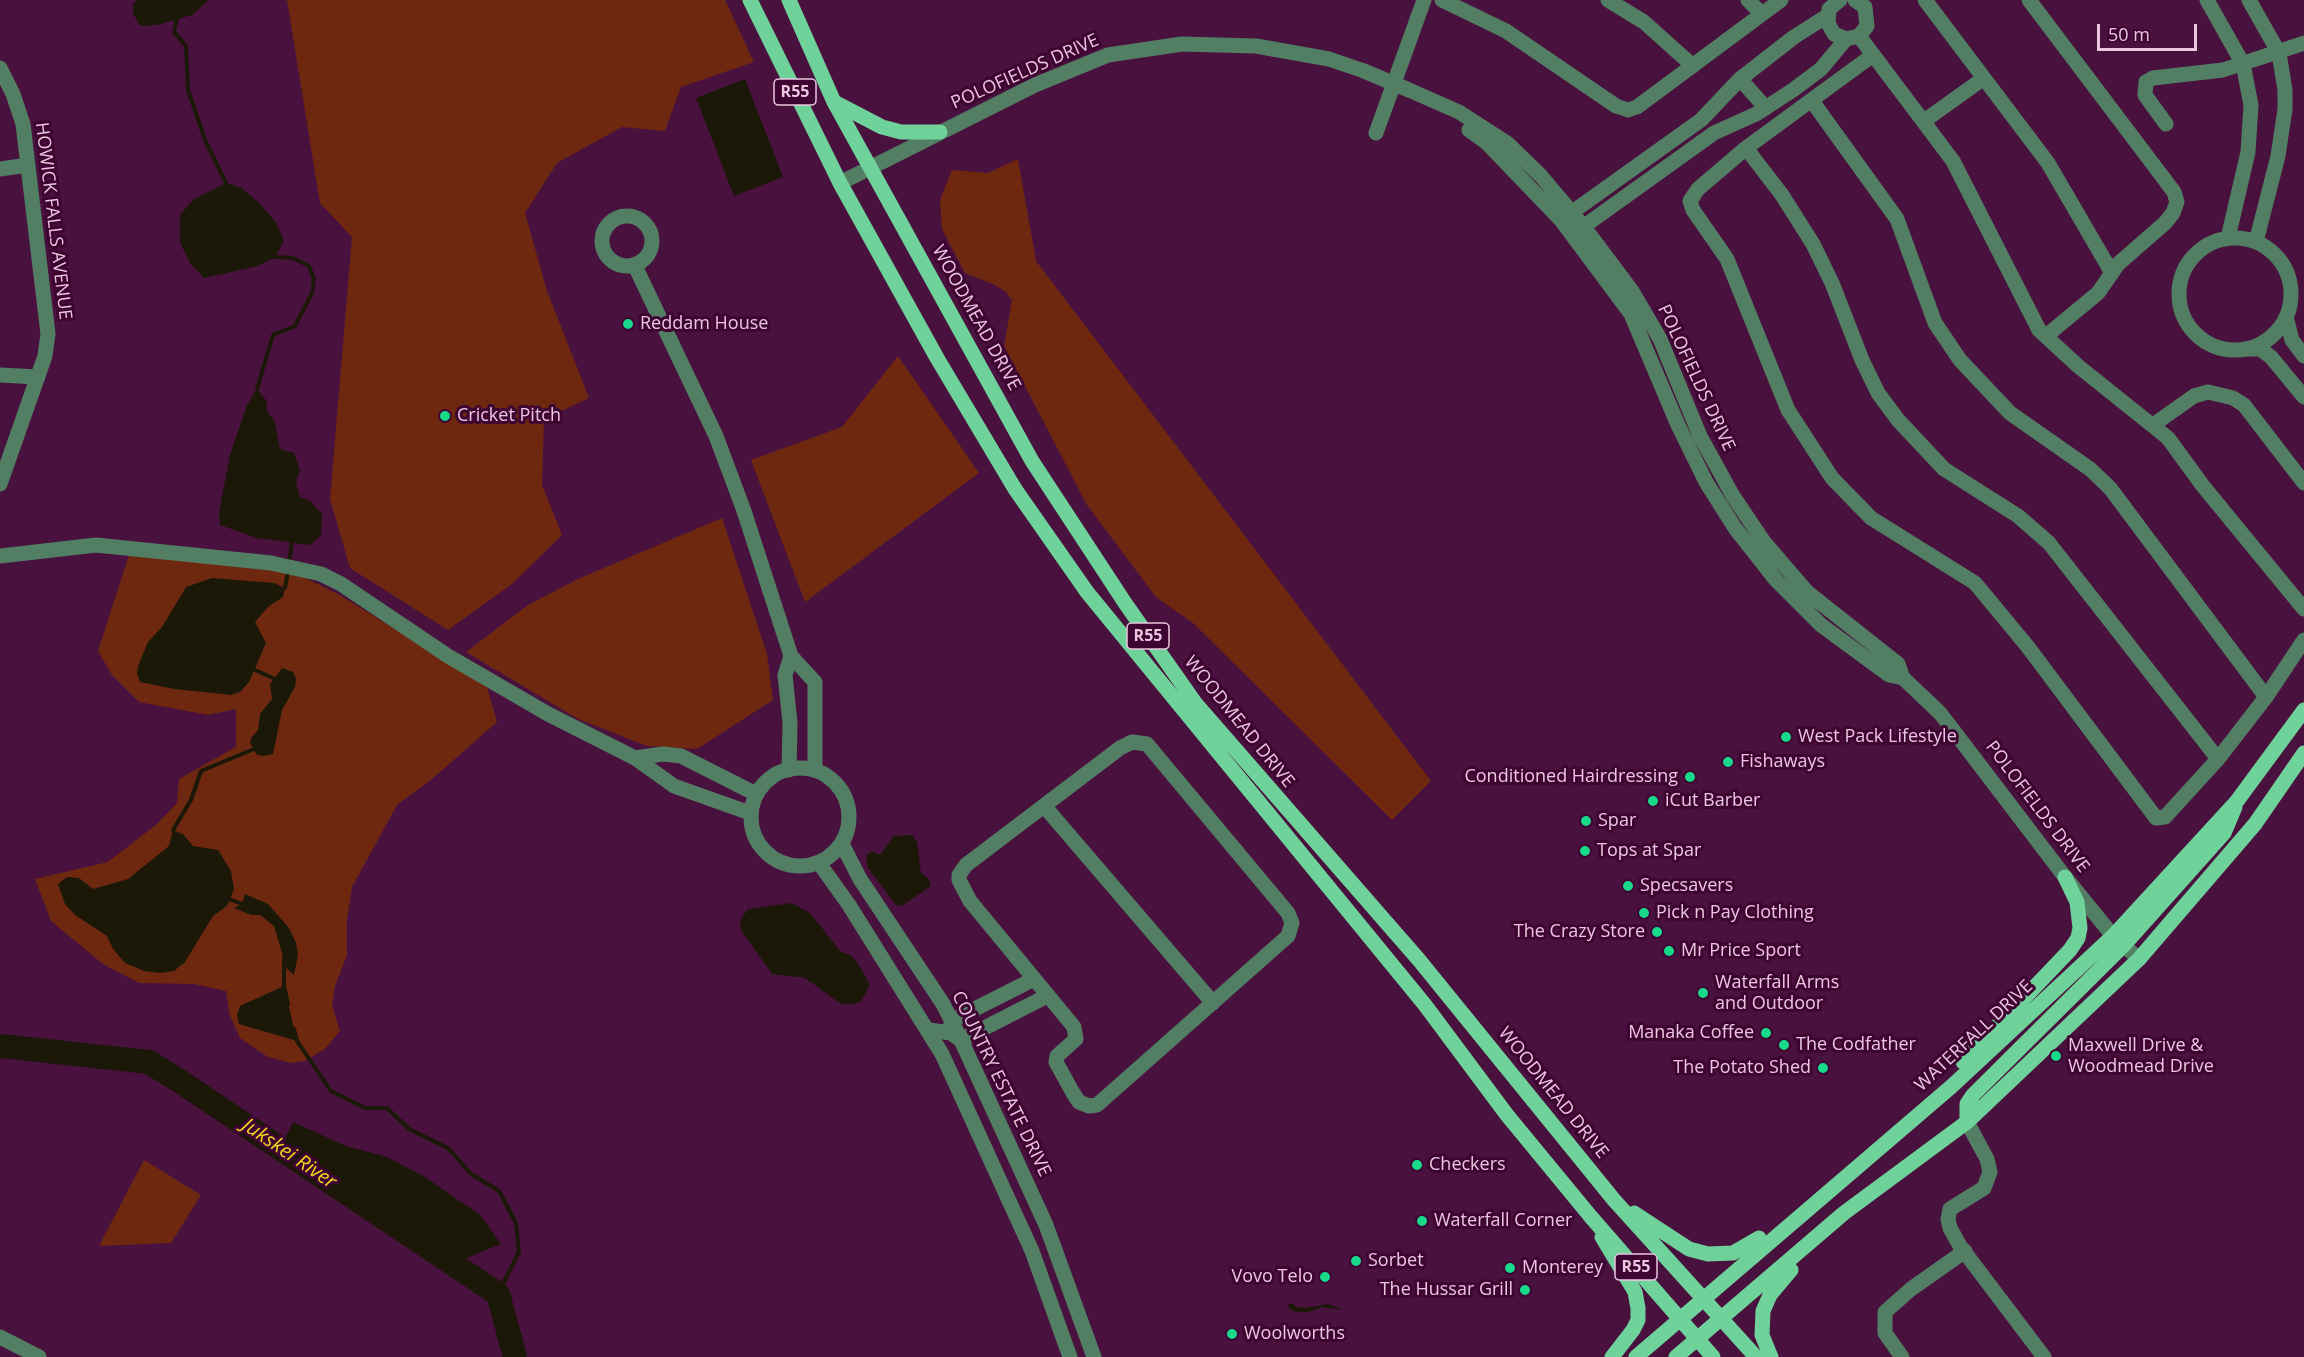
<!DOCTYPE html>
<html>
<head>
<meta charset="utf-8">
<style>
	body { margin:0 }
	#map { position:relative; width:2304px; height:1357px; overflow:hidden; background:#49123e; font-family:"Open Sans",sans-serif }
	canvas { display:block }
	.scale { position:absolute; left:2097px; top:24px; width:100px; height:27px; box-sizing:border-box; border:3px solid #eac7df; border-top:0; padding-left:8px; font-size:18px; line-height:21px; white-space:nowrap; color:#eac7df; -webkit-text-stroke:4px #3e0533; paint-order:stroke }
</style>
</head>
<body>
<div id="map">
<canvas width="2304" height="1357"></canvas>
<div class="scale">50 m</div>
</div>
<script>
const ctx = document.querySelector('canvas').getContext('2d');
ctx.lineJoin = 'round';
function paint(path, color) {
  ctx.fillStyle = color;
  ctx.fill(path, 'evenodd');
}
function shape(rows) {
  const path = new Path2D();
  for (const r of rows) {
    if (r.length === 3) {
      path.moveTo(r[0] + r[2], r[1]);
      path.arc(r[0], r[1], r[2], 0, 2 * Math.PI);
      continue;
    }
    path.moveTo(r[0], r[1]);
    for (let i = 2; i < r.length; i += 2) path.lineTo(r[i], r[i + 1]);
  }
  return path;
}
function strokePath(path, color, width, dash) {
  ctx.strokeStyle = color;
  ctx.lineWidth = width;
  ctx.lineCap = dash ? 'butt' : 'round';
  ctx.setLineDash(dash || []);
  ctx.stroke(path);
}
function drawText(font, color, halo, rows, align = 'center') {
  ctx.font = font + ' "Open Sans",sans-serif';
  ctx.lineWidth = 6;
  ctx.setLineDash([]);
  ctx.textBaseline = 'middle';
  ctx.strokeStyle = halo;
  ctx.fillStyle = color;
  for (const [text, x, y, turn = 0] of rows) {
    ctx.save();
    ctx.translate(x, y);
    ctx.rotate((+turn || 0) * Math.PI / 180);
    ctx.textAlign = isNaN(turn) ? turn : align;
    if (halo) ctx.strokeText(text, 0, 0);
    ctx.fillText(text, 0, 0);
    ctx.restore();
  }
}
const green = shape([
	[287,0,725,0,754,62,681,87,665,131,622,127,557,163,525,213,547,291,589,398,544,419,542,485,562,535,512,584,448,630,350,568,330,499,352,237,320,203],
	[1018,159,1036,261,1431,781,1392,820,1193,623,1156,597,1087,505,1004,346,1012,300,1006,292,995,285,965,273,942,229,940,200,952,170,988,173],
	[898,356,979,473,805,602,751,460,842,427],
	[722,518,767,654,773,700,697,749,647,746,578,719,466,652,528,605,578,579],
	[129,555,295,573,340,595,487,687,497,722,432,779,397,805,352,887,347,920,347,955,335,986,332,1005,340,1031,325,1049,304,1061,291,1063,268,1057,240,1038,229,1013,226,991,194,984,139,983,103,964,51,921,35,879,108,862,157,824,177,803,179,779,236,747,236,709,208,715,139,702,112,675,98,651],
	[144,1160,201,1195,171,1243,99,1246]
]);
const water = shape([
	[137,0,209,0,192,15,157,25,144,26,139,25,133,13,133,3],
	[745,79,783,177,734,196,696,98],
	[226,183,242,188,258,202,276,222,284,241,275,257,258,266,204,278,190,263,180,243,180,215,194,199],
	[257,389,266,400,268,413,274,420,280,449,294,453,300,470,296,483,300,497,310,501,322,514,321,535,310,545,257,538,220,525,219,512,230,455,247,405],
	[212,578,274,583,285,588,283,597,269,606,255,622,266,643,249,682,240,692,231,695,174,689,140,682,137,673,138,666,148,642,162,627,186,587],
	[282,668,293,672,296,678,295,687,282,710,273,754,263,756,257,755,250,743,251,738,258,730,260,714,272,699,270,684],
	[173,830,183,834,193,846,218,850,231,871,234,889,227,906,213,916,185,962,174,971,160,973,144,971,125,963,113,949,107,936,75,915,65,904,58,884,67,877,79,878,93,889,128,879,169,846],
	[912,835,917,842,921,873,928,878,931,886,903,905,897,906,868,868,866,855,872,851,880,855,894,836],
	[245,894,268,904,289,928,296,943,298,955,294,975,287,969,274,926,260,915,251,915,234,908,242,904],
	[792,903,810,913,840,951,852,956,859,965,870,985,861,1001,855,1004,841,1004,805,978,772,974,741,930,740,920,748,909],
	[284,986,297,1041,239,1024,237,1015,240,1006],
	[293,1122,346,1146,387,1157,425,1177,480,1215,501,1244,454,1263,429,1237,382,1203,275,1158],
	[1292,1303,1296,1307,1305,1308,1328,1304,1343,1310,1322,1307,1309,1312,1297,1312,1289,1309,1288,1304]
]);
const stream = shape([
	[177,18,174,32,186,46,188,90,205,140,226,183],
	[257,389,273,335,295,326,312,293,314,279,309,266,293,258,275,257],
	[289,564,292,541],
	[285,588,288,571],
	[255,670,273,678],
	[173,830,191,800,201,771,254,749],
	[229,899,242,904],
	[284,957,284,986,288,1004],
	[294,1029,297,1041,331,1091,365,1108,387,1108,409,1129,448,1148,471,1174,499,1191,516,1223,519,1252,498,1294]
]);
const river = shape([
	[0,1046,149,1062,181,1082,498,1294,515,1357]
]);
const minor = shape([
	[1442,0,1506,31,1616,106,1628,110,1637,107,1781,0],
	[1608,0,1644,22,1693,66],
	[1748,0,1762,14],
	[1840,0,1829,9,1828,23,1834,34,1846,39,1859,36,1867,26,1865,7,1855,0],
	[1925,0,2048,163,2112,273],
	[2029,0,2174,192,2177,202,2173,213,2165,223,2118,264,2098,293,2046,336],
	[2207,0,2243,64,2251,105,2248,152,2228,238],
	[2249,0,2279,53,2285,90,2285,109,2278,156,2256,242],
	[1859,36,1953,161,2039,330,2078,366,2168,438,2203,486,2304,609],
	[1873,55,1746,148,1698,189,1690,201,1693,210,1727,259,1788,410,1832,478,1871,518,1975,583,2028,647,2156,818,2165,817,2218,759,2266,697,2304,640],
	[0,68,13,94,23,124,48,334,45,356,0,484],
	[1740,79,1766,108],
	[1409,90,1459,112,1507,143,1541,176,1584,227,1632,291,1660,339,1700,436,1733,496,1764,542,1807,592,1898,664,1903,678,1940,713,2065,877,2113,936,2139,959],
	[1812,101,1897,219,1935,323,1960,360,2010,413,2090,469,2110,488,2266,697],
	[1924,121,1984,78],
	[2166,124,2145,95,2146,82,2153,78,2223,70,2304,43],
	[1469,130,1487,143,1561,220,1631,314,1678,425,1706,482,1735,528,1776,580,1821,625,1889,675,1903,678],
	[1376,133,1424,0],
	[1746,148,1782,195,1813,244,1832,283,1862,360,1878,393,1898,420,1944,469,2018,516,2049,543,2218,759],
	[0,169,28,165],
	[840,183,1035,85,1108,55,1182,44,1256,46,1329,59,1364,71],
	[627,241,25],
	[1564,218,1701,120,1740,79,1794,37,1827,16],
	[1576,232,1714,133,1756,114,1793,90,1821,69,1846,39],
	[2235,294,56],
	[635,266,716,436,744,511,791,656,815,682,815,769],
	[2286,317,2292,340,2304,356],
	[2249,349,2260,349,2271,357,2304,397],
	[0,375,38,377],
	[2153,425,2194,396,2208,392,2233,398,2244,405,2304,483],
	[0,556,96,545,271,563,321,574,341,584,448,656,548,714,635,758,674,786,750,813],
	[1132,742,1147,744,1288,913,1292,923,1288,936,1097,1105,1089,1106,1079,1102,1073,1093,1056,1062,1057,1056,1076,1039,1074,1027,970,901,959,880,959,875,966,865,1120,748,1132,742],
	[635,758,663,754,681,756,756,794],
	[800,817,49],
	[789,770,790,723,785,675,791,656],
	[1045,807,1213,1003],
	[842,844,860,879,943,1004,961,1040,1046,1225,1094,1357],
	[819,863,849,905,942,1054,1032,1251,1070,1357],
	[929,1030,951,1033,961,1040,1047,996],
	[951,1030,951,1021,1034,979],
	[1967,1122,1987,1159,1990,1172,1984,1188,1950,1209,1948,1219,1950,1228,1960,1246,2044,1357],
	[0,1337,39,1357],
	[1902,1357,1885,1333,1885,1312,1911,1289,1965,1251]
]);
const major = shape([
	[750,0,840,183,937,358,1015,489,1087,592,1425,1005,1507,1115,1591,1217,1713,1357],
	[789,0,834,102,1032,461,1125,603,1196,704,1419,960,1614,1200,1756,1357],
	[834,102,882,127,901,132,940,132],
	[1963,1062,2070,950,2078,938,2080,928,2077,902,2065,877],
	[1967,1122,1967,1104,1973,1095,2124,945,2224,833,2235,807],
	[1634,1213,1689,1249,1708,1254,1733,1253,1759,1238],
	[1602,1237,1635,1292,1638,1308,1638,1320,1633,1330,1612,1357],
	[1636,1357,1952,1086,2113,936,2237,801,2304,710],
	[1676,1357,1844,1213,1967,1122,2139,959,2255,824,2304,753],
	[1771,1357,1762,1335,1763,1311,1770,1295,1791,1270]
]);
const minorBridge = shape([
	[1364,71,1409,90]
]);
const markers = [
	[628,324,6,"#18d989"],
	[445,416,6,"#18d989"],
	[1786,737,6,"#18d989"],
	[1728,762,6,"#18d989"],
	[1690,777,6,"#18d989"],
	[1653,801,6,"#18d989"],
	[1586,821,6,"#18d989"],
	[1585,851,6,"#18d989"],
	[1628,886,6,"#18d989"],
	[1644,913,6,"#18d989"],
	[1657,932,6,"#18d989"],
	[1669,951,6,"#18d989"],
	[1703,993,6,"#18d989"],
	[1766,1033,6,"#18d989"],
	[1784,1045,6,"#18d989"],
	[2056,1056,6,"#18d989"],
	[1823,1068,6,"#18d989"],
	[1417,1165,6,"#18d989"],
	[1422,1221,6,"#18d989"],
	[1356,1261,6,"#18d989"],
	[1510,1268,6,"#18d989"],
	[1325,1277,6,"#18d989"],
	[1525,1290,6,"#18d989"],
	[1232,1334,6,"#18d989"]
];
const shields = [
	[795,92,42],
	[1148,636,42],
	[1636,1267,42]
];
const shieldNames = [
	["R55",795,92],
	["R55",1148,636],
	["R55",1636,1267]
];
const streetNames = [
	["POLOFIELDS DRIVE",1025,72,-24],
	["HOWICK FALLS AVENUE",53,221,83],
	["WOODMEAD DRIVE",976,318,61],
	["POLOFIELDS DRIVE",1696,378,65],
	["WOODMEAD DRIVE",1239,722,51],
	["POLOFIELDS DRIVE",2037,807,53],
	["WATERFALL DRIVE",1974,1036,-43],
	["COUNTRY ESTATE DRIVE",1001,1084,64],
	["WOODMEAD DRIVE",1553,1093,51]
];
const poiNames = [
	["Reddam House",640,324],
	["Cricket Pitch",457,416],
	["West Pack Lifestyle",1798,737],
	["Fishaways",1740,762],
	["Conditioned Hairdressing",1678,777,"right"],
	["iCut Barber",1665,801],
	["Spar",1598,821],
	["Tops at Spar",1597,851],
	["Specsavers",1640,886],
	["Pick n Pay Clothing",1656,913],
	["The Crazy Store",1645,932,"right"],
	["Mr Price Sport",1681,951],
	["Waterfall Arms",1715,983],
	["and Outdoor",1715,1004],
	["Manaka Coffee",1754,1033,"right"],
	["The Codfather",1796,1045],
	["Maxwell Drive &",2068,1046],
	["Woodmead Drive",2068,1067],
	["The Potato Shed",1811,1068,"right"],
	["Checkers",1429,1165],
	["Waterfall Corner",1434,1221],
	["Sorbet",1368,1261],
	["Monterey",1522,1268],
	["Vovo Telo",1313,1277,"right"],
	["The Hussar Grill",1513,1290,"right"],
	["Woolworths",1244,1334]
];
const waterNames = [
	["Jukskei River",289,1154,34]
];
paint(green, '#6f2810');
paint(water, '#1b1808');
strokePath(stream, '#1b1808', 4);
strokePath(river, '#1b1808', 24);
strokePath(minor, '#527f64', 15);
strokePath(major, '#6fd29b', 15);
strokePath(minorBridge, '#527f64', 15);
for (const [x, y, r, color] of markers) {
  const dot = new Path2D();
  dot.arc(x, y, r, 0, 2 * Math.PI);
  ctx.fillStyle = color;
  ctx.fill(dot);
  strokePath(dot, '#3e0533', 2);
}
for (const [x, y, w] of shields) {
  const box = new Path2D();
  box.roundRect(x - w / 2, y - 13, w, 26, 4.5);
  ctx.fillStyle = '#3e0533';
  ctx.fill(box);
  strokePath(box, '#eac7df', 1.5);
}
drawText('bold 16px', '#eac7df', null, shieldNames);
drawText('18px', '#eac7df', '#3e0533', streetNames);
drawText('18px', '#eac7df', '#3e0533', poiNames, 'left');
drawText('italic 20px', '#f3d31d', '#3e0533', waterNames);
</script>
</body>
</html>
